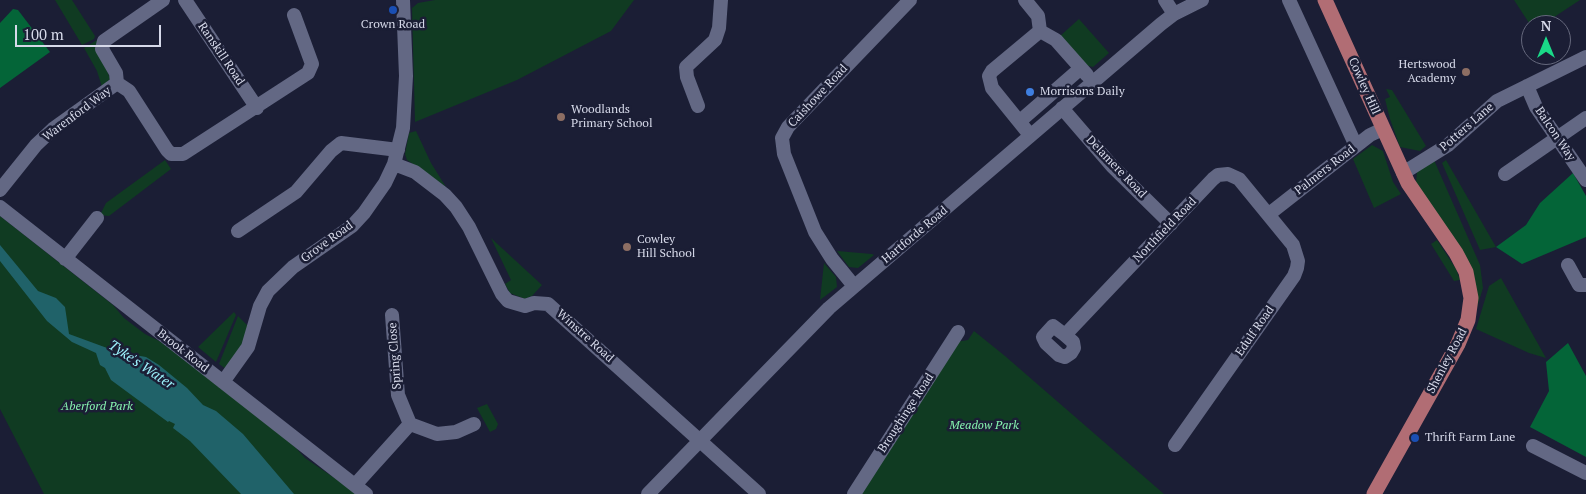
<!DOCTYPE html>
<html>
<head>
<meta charset="utf-8">
<style>
	body { margin:0 }
	#map { position:relative; width:1586px; height:494px; overflow:hidden; background:#1b1e35; font-family:"PT Serif",serif }
	canvas { display:block }
	.north { position:absolute; left:1521px; top:15px; width:50px; height:50px; box-sizing:border-box; background:#1b1e35; border:1px solid #66697d; border-radius:50%; rotate:0deg; font-size:14px; font-weight:700; line-height:20px; text-align:center; color:#d6d9e9 }
	.north::after { content:''; display:block; margin:auto; width:18px; height:22px; background:#1ad988; clip-path:polygon(50% 0,100% 100%,50% 72%,0 100%) }
	.scale { position:absolute; left:15px; top:25px; width:146px; height:22px; box-sizing:border-box; border:2px solid #d6d9e9; border-top:0; padding-left:6px; font-size:15px; line-height:18px; white-space:nowrap; color:#d6d9e9; -webkit-text-stroke:4px #1b1e35; paint-order:stroke }
</style>
</head>
<body>
<div id="map">
<canvas width="1586" height="494"></canvas>
<div class="north">N</div>
<div class="scale">100 m</div>
</div>
<script>
const ctx = document.querySelector('canvas').getContext('2d');
ctx.lineJoin = 'round';
function paint(path, color) {
  ctx.fillStyle = color;
  ctx.fill(path, 'evenodd');
}
function shape(rows) {
  const path = new Path2D();
  for (const r of rows) {
    path.moveTo(r[0], r[1]);
    for (let i = 2; i < r.length; i += 2) path.lineTo(r[i], r[i + 1]);
  }
  return path;
}
function strokePath(path, color, width, dash) {
  ctx.strokeStyle = color;
  ctx.lineWidth = width;
  ctx.lineCap = dash ? 'butt' : 'round';
  ctx.setLineDash(dash || []);
  ctx.stroke(path);
}
function drawText(font, color, halo, rows, align = 'center') {
  ctx.font = font + ' "PT Serif",serif';
  ctx.lineWidth = 5;
  ctx.setLineDash([]);
  ctx.textBaseline = 'middle';
  ctx.strokeStyle = halo;
  ctx.fillStyle = color;
  for (const [text, x, y, turn = 0] of rows) {
    ctx.save();
    ctx.translate(x, y);
    ctx.rotate((+turn || 0) * Math.PI / 180);
    ctx.textAlign = isNaN(turn) ? turn : align;
    if (halo) ctx.strokeText(text, 0, 0);
    ctx.fillText(text, 0, 0);
    ctx.restore();
  }
}
const green = shape([
	[55,0,72,0,95,36,94,39,82,45],
	[435,0,634,0,611,31,517,80,415,122,412,8,418,3],
	[1514,0,1580,0,1542,25,1531,26],
	[1079,19,1109,53,1093,67,1085,65,1060,36],
	[97,40,110,79,102,87,97,71,84,48],
	[1386,89,1392,90,1426,146,1420,151,1400,147,1390,119,1385,99,1390,97],
	[416,131,431,163,446,187,407,160,405,154,409,133],
	[1372,145,1383,151,1393,182,1401,194,1374,208,1353,159],
	[165,160,171,169,109,216,100,215,106,203],
	[1434,160,1480,265,1483,288,1475,314,1476,293,1416,183,1417,172],
	[1446,160,1496,247,1480,250,1442,163],
	[0,216,113,305,124,318,145,334,161,342,288,439,305,458,358,494,44,494,0,409],
	[491,238,542,285,532,296,525,299,510,293,505,284,511,280],
	[1437,240,1456,269,1460,280,1454,281,1431,244],
	[837,251,872,254,874,255,858,268,849,267],
	[824,263,836,277,837,287,820,300],
	[1501,278,1546,358,1529,353,1476,329,1489,286],
	[234,312,236,315,216,362,198,347],
	[238,316,248,326,246,339,226,369,219,364],
	[974,331,1005,356,1164,494,859,494,956,342,968,340],
	[487,404,498,424,496,429,490,432,477,408]
]);
const forest = shape([
	[13,9,18,10,50,52,0,88,0,23],
	[1573,173,1586,196,1586,237,1522,264,1496,247,1526,225,1540,203],
	[1568,343,1586,376,1586,457,1530,427,1549,391,1546,362]
]);
const water = shape([
	[0,245,38,291,56,298,65,307,69,334,118,352,146,357,159,365,187,388,203,405,216,411,243,434,294,494,241,494,190,441,173,428,175,424,169,421,168,422,111,380,105,368,100,365,96,353,72,342,47,321,0,261]
]);
const minor = shape([
	[185,0,257,108],
	[1025,0,1038,16,1040,31],
	[1165,0,1174,14],
	[1289,0,1356,146],
	[1040,31,1056,40,1087,75],
	[117,83,129,91,167,150,171,154,183,154,308,73,312,64,294,15],
	[1527,86,1536,107,1586,180],
	[698,106,687,77,686,67,715,40,719,28,721,0],
	[1062,108,1112,166,1171,224],
	[1020,121,1081,68],
	[1030,135,992,88,989,76,992,71,1040,31],
	[394,164,415,172,445,195,456,207,469,227,502,294,508,301,525,306,534,303,548,304,759,494],
	[1403,173,1448,145,1497,101,1586,57],
	[1505,174,1586,118],
	[0,190,36,145,53,129,117,83,116,73,102,49,104,41,163,0],
	[0,207,366,494],
	[1269,214,1370,135,1383,129],
	[238,231,296,192,331,151,341,143,398,150],
	[65,259,97,218],
	[1568,265,1579,285,1586,285],
	[854,286,832,259,815,232,784,154,782,138,788,127,910,0],
	[1065,335,1053,326,1043,337,1046,343,1059,355,1065,357,1071,353,1074,348,1073,342,1065,335,1213,179,1218,175,1228,174,1239,179,1293,245,1298,261,1297,268,1294,276,1175,445],
	[223,382,248,347,260,306,268,291,293,267,352,226,364,213,385,183,394,164,403,128,406,76,403,0],
	[410,424,437,434,456,432,474,424],
	[1533,446,1586,473],
	[355,485,410,424,398,395,392,315],
	[648,494,829,308,1161,24,1174,14,1202,0],
	[854,494,958,332]
]);
const major = shape([
	[1325,0,1408,183,1456,253,1466,272,1471,298,1468,320,1458,344,1374,494]
]);
const markers = [
	[393,10,5,"#1a4fb4"],
	[1466,72,5,"#8d6e63"],
	[1030,92,5,"#3f7fe0"],
	[561,117,5,"#8d6e63"],
	[627,247,5,"#8d6e63"],
	[1415,438,5,"#1a4fb4"]
];
const poiNames = [
	["Crown Road",393,25,"center"],
	["Hertswood",1456,65,"right"],
	["Academy",1456,79,"right"],
	["Morrisons Daily",1040,92],
	["Woodlands",571,110],
	["Primary School",571,124],
	["Cowley",637,240],
	["Hill School",637,254],
	["Thrift Farm Lane",1425,438]
];
const streetNames = [
	["Ranskill Road",221,54,56],
	["Cowley Hill",1364,86,66],
	["Caishowe Road",818,96,-47],
	["Warenford Way",77,114,-37],
	["Potters Lane",1467,127,-41],
	["Balcon Way",1555,134,56],
	["Delamere Road",1116,167,46],
	["Palmers Road",1325,170,-38],
	["Northfield Road",1165,230,-46],
	["Hartforde Road",915,235,-40],
	["Grove Road",327,242,-36],
	["Edulf Road",1255,331,-55],
	["Winstre Road",585,336,42],
	["Brook Road",183,351,38],
	["Spring Close",395,356,-94],
	["Shenley Road",1447,361,-62],
	["Broughinge Road",906,413,-57]
];
const parkNames = [
	["Aberford Park",97,407],
	["Meadow Park",984,426]
];
const waterNames = [
	["Tyke's Water",141,365,34]
];
paint(green, '#103b22');
paint(forest, '#046538');
paint(water, '#206269');
strokePath(minor, '#636884', 14);
strokePath(major, '#b16d74', 15);
for (const [x, y, r, color] of markers) {
  const dot = new Path2D();
  dot.arc(x, y, r, 0, 2 * Math.PI);
  ctx.fillStyle = color;
  ctx.fill(dot);
  strokePath(dot, '#1b1e35', 2);
}
drawText('12px', '#d6d9e9', '#1b1e35', poiNames, 'left');
drawText('12px', '#d6d9e9', '#1b1e35', streetNames);
drawText('italic 12px', '#86f3af', '#1b1e35', parkNames);
drawText('italic 14px', '#9cf2fc', '#1b1e35', waterNames);
</script>
</body>
</html>
